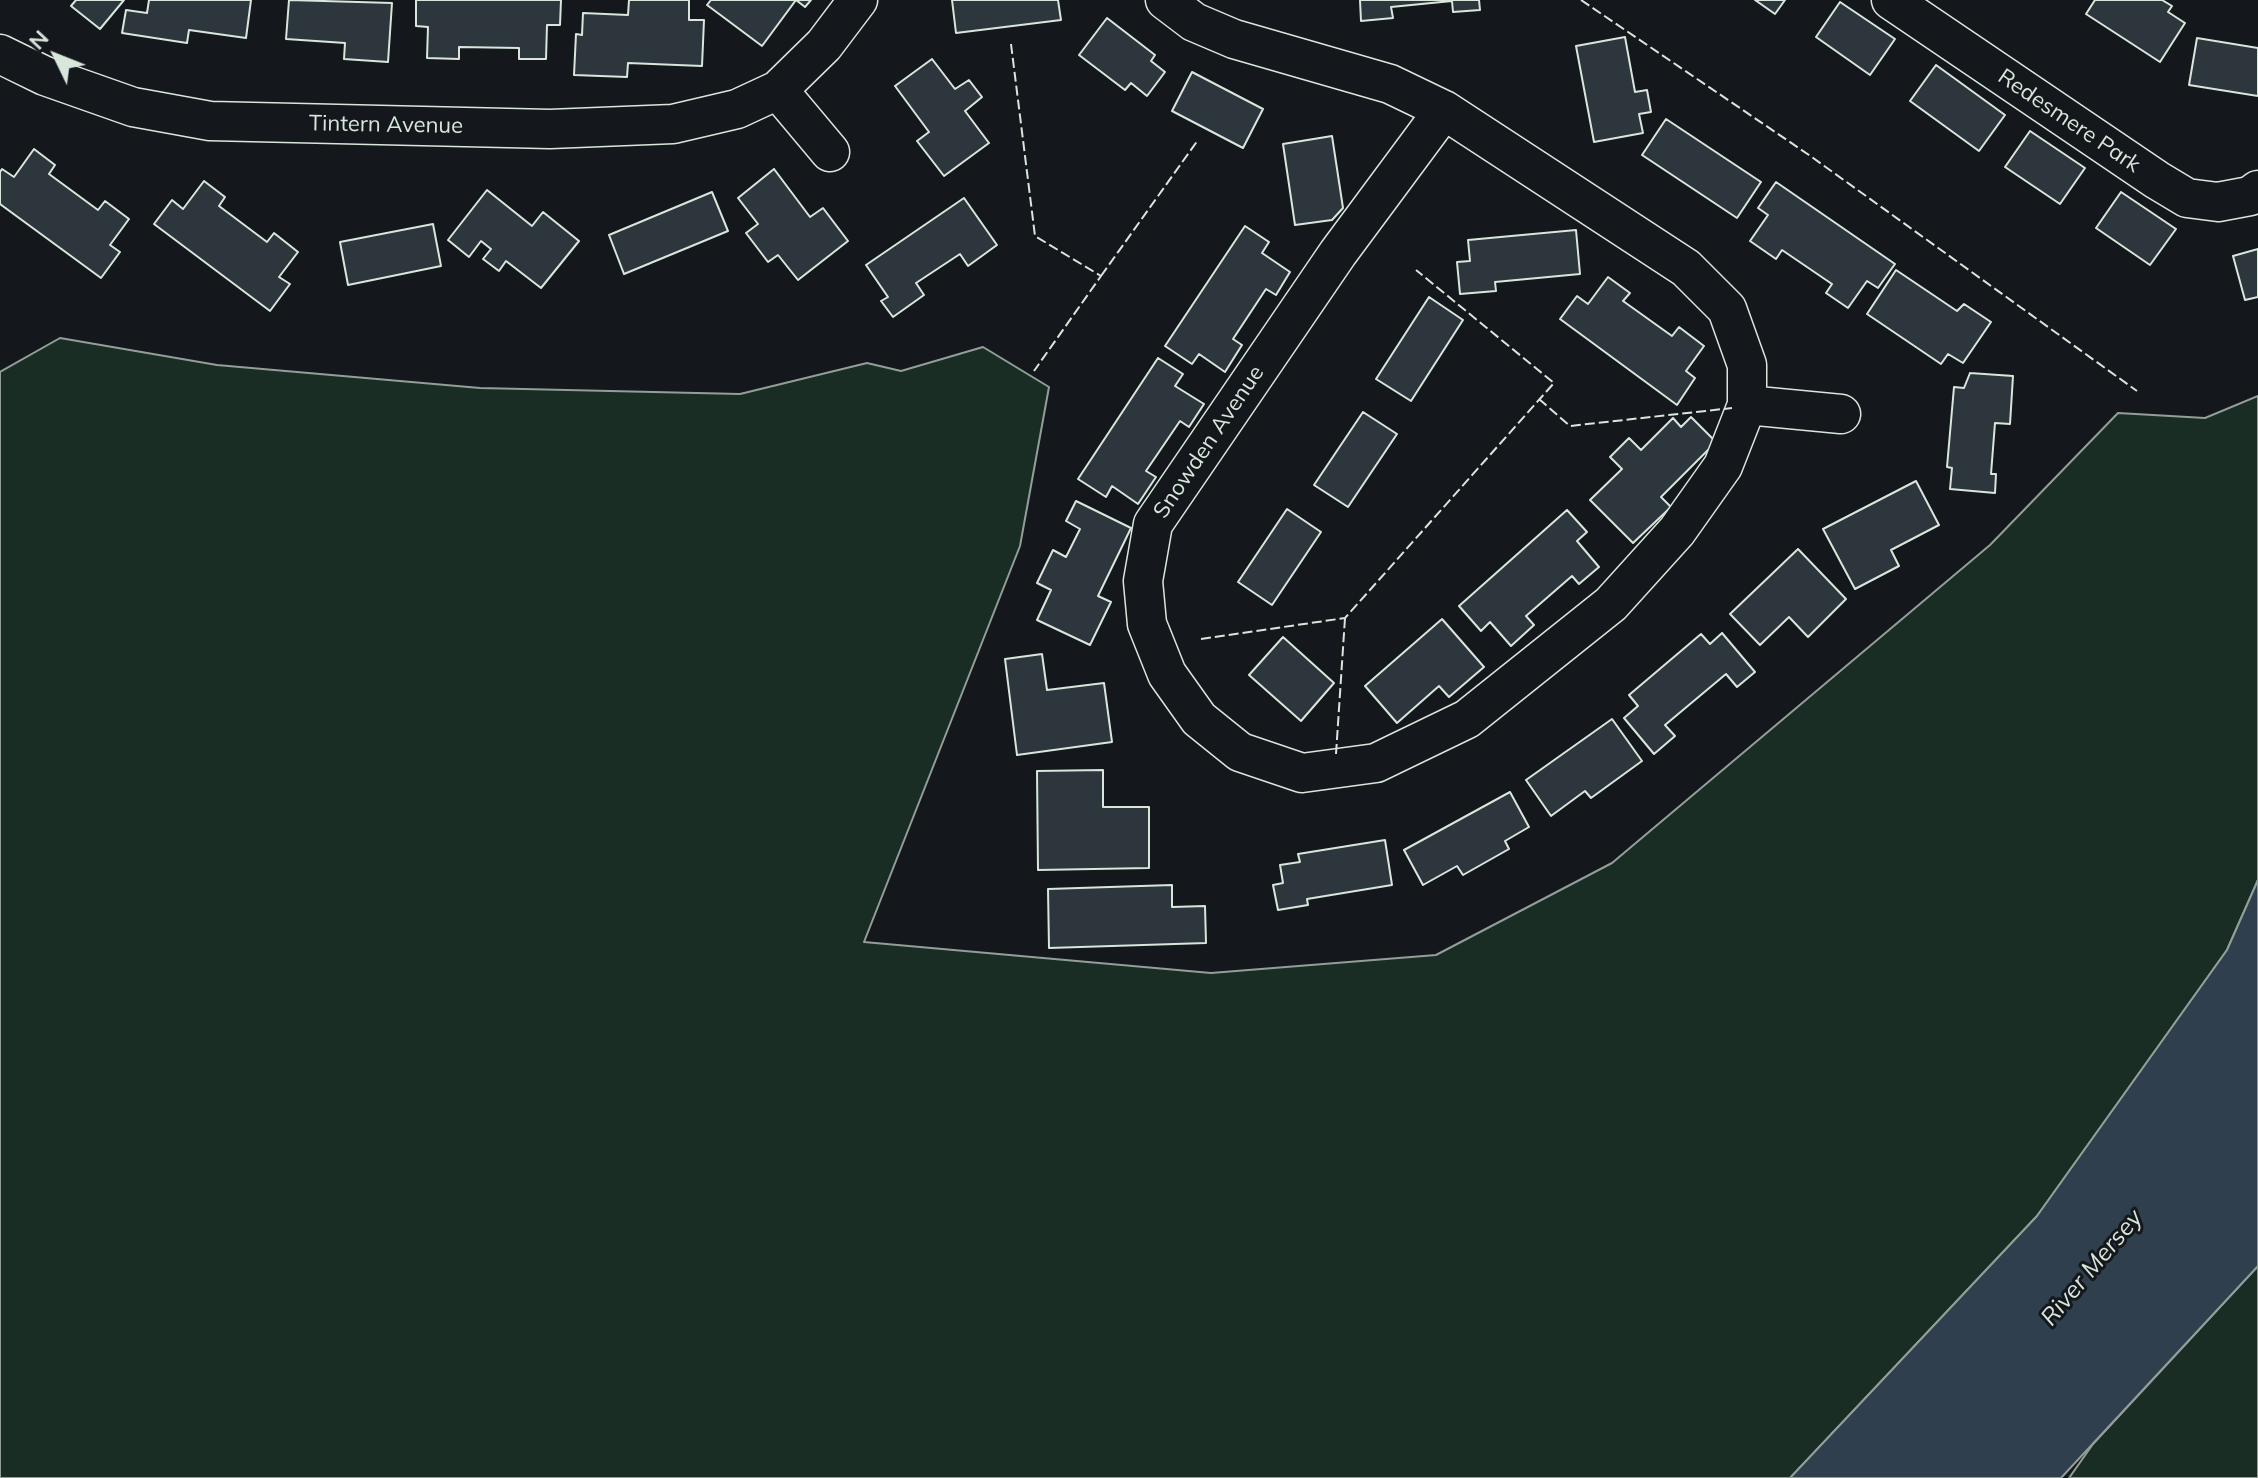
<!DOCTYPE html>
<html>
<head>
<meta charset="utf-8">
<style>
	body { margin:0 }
	#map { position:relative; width:2258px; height:1478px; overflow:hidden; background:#14181c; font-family:Mulish,sans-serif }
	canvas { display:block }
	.north { position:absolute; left:16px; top:16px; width:80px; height:80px; -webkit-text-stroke:6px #14181c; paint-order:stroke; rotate:313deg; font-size:22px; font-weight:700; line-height:32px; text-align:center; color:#d8e6dc }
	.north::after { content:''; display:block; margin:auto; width:28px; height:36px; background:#d8e6dc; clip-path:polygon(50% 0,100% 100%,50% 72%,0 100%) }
</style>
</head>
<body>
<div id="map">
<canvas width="2258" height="1478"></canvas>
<div class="north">N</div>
</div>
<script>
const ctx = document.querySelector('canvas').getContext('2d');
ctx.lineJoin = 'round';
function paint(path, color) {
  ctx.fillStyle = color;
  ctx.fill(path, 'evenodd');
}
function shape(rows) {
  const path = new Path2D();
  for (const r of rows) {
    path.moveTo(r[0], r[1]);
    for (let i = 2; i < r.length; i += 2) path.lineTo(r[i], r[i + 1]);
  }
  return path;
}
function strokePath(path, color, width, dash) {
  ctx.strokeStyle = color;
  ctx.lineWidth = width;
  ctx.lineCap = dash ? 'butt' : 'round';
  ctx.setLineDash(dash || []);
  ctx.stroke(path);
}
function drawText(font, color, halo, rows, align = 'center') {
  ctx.font = font + ' Mulish,sans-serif';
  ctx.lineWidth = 6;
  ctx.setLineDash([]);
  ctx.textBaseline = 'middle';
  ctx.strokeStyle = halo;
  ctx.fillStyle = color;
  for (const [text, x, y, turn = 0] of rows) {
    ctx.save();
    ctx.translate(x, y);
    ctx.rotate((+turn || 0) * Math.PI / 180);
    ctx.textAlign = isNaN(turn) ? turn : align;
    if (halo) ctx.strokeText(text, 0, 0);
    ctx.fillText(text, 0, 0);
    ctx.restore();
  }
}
const green = shape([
	[60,338,217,365,480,388,740,394,867,363,901,371,983,347,1049,387,1020,546,864,942,1211,973,1436,955,1612,863,1990,545,2118,413,2205,418,2258,396,2258,880,2227,950,2037,1216,1790,1478,0,1478,0,372,60,338],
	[2258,1266,2258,1478,2069,1478,2093,1444,2258,1266]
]);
const water = shape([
	[2258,880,2258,1266,2061,1478,1790,1478,2037,1216,2227,950,2258,880]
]);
const building = shape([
	[76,0,124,0,100,29,71,6,76,0],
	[149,0,251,0,246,38,189,30,187,43,122,33,126,10,147,13,149,0],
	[289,0,392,3,388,62,344,59,345,43,286,39,289,0],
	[416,0,561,0,560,25,547,25,546,59,519,59,519,48,459,47,459,59,427,58,428,27,416,26,416,0],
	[629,0,689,0,689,20,704,20,702,66,628,63,627,77,574,75,576,34,582,35,583,13,628,15,629,0],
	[711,0,811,0,805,7,796,0,762,46,707,5,711,0],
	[952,0,1058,0,1061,20,956,33,952,0],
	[1360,0,1479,0,1480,10,1453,12,1452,1,1391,7,1393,18,1361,21,1360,0],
	[1755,0,1785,0,1775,14,1755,0],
	[2095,0,2162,0,2172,6,2168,12,2185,23,2160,62,2086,14,2095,0],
	[1840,2,1895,39,1870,75,1816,37,1840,2],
	[1107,18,1155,55,1151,61,1165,72,1147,96,1131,83,1125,90,1079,55,1107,18],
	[1625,37,1635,92,1647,90,1651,112,1639,114,1643,133,1594,142,1576,46,1625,37],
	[2197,38,2258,48,2258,96,2189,85,2197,38],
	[932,59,955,89,969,80,982,97,965,111,989,143,944,176,917,141,929,132,895,86,932,59],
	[1936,65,2005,115,1979,151,1910,101,1936,65],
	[1192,72,1263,109,1243,148,1172,111,1192,72],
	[1666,119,1761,182,1737,218,1642,155,1666,119],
	[2030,131,2085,168,2060,204,2005,167,2030,131],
	[1332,136,1343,208,1332,220,1295,225,1283,144,1332,136],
	[34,149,55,165,49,174,98,210,105,201,129,219,110,245,120,252,101,278,0,204,0,172,2,169,14,177,34,149],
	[774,169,810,217,823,208,848,241,798,280,778,255,768,262,746,233,758,224,738,198,774,169],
	[204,181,225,197,219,206,267,242,274,233,298,252,279,277,290,284,270,311,154,224,172,200,183,209,204,181],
	[1776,182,1895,264,1878,288,1867,281,1848,308,1826,293,1832,284,1782,250,1776,259,1750,241,1768,215,1758,208,1776,182],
	[487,190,532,226,543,212,579,241,541,288,506,261,499,271,483,259,491,249,481,241,469,257,448,240,487,190],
	[712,192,728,231,624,274,609,235,712,192],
	[2121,192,2176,229,2150,265,2096,228,2121,192],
	[964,198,997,245,968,266,960,254,916,283,924,295,893,317,881,301,888,297,866,265,964,198],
	[433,224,441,266,348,285,340,242,433,224],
	[1245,226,1269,242,1262,253,1290,272,1276,295,1266,289,1233,339,1242,345,1225,372,1199,354,1192,364,1165,346,1245,226],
	[1576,230,1580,274,1495,282,1496,291,1460,294,1457,262,1470,261,1468,240,1576,230],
	[2258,249,2258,297,2245,300,2233,256,2258,249],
	[1896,270,1957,311,1964,304,1991,322,1963,363,1948,354,1941,364,1867,314,1896,270],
	[1608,277,1630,293,1623,301,1672,336,1679,327,1704,346,1686,371,1695,378,1677,405,1560,319,1577,296,1588,304,1608,277],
	[1429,297,1463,320,1411,401,1376,379,1429,297],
	[1158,358,1183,374,1175,386,1204,404,1189,427,1180,421,1146,471,1156,477,1138,504,1112,486,1106,497,1078,479,1158,358],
	[1970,373,2013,376,2010,424,1995,423,1991,474,1996,474,1995,493,1950,489,1952,468,1947,467,1954,387,1964,388,1970,373],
	[1363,412,1397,434,1348,507,1314,485,1363,412],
	[1691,417,1716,442,1661,497,1671,507,1633,543,1590,500,1622,469,1610,457,1629,438,1641,450,1673,418,1681,427,1691,417],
	[1916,481,1939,525,1891,550,1899,566,1855,589,1823,529,1916,481],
	[1076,501,1131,528,1098,596,1111,602,1090,645,1037,620,1051,590,1037,583,1053,550,1066,557,1080,529,1066,521,1076,501],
	[1287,509,1321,532,1272,605,1238,582,1287,509],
	[1567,510,1587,532,1577,541,1599,567,1579,584,1572,576,1526,616,1534,625,1511,646,1490,622,1481,631,1459,606,1567,510],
	[1798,549,1846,599,1808,637,1789,617,1760,645,1730,614,1798,549],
	[1442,619,1484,667,1449,697,1439,686,1397,723,1365,686,1442,619],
	[1722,633,1755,672,1737,687,1726,674,1665,725,1675,736,1654,754,1624,718,1638,706,1629,695,1701,634,1710,644,1722,633],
	[1283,637,1334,683,1301,721,1249,675,1283,637],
	[1042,654,1047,690,1104,683,1112,742,1017,755,1005,659,1042,654],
	[1612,719,1642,761,1591,798,1585,791,1551,816,1526,780,1612,719],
	[1103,770,1103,807,1149,807,1149,868,1038,870,1037,771,1103,770],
	[1510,792,1529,827,1505,841,1509,849,1463,875,1457,866,1423,885,1404,850,1510,792],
	[1385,840,1392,885,1307,899,1308,905,1278,910,1273,885,1283,883,1280,865,1300,862,1298,854,1385,840],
	[1172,885,1172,907,1205,906,1206,943,1049,948,1048,889,1172,885]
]);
const minor = shape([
	[1165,0,1194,22,1234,39,1390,84,1444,110,1686,268,1727,309,1747,365,1747,405,1723,466,1677,531,1611,604,1467,719,1376,763,1302,773,1240,752,1199,719,1167,674,1147,624,1143,581,1153,524,1338,253,1444,110],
	[1891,0,2157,180,2187,198,2218,202,2250,196,2258,190],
	[0,54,45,76,133,107,210,121,550,129,673,124,737,109,778,90,824,45,858,0],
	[778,90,830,152],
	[1747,405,1841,414]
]);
const fence = shape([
	[1581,0,1809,155,2137,391],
	[1011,44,1035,236,1101,276,1034,371],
	[1101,276,1198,140],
	[1539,399,1570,426,1732,408],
	[1201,639,1345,618,1554,383,1416,270],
	[1336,754,1345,618]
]);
const streetNames = [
	["Redesmere Park",2069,121,34],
	["Tintern Avenue",386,125,1],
	["Snowden Avenue",1209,442,-56]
];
const waterNames = [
	["River Mersey",2092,1268,-50]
];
paint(green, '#1a2d24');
strokePath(green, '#939e99', 2);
paint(water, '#2f3f4d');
strokePath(water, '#939e99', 2);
paint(building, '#2c363c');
strokePath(building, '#d8e6dc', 2);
strokePath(minor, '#d8e6dc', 41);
strokePath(minor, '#14181c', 38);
strokePath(fence, '#d8e6dc', 2, [10, 4]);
drawText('22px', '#d8e6dc', '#14181c', streetNames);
drawText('italic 24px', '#d8e6dc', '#14181c', waterNames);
</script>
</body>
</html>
